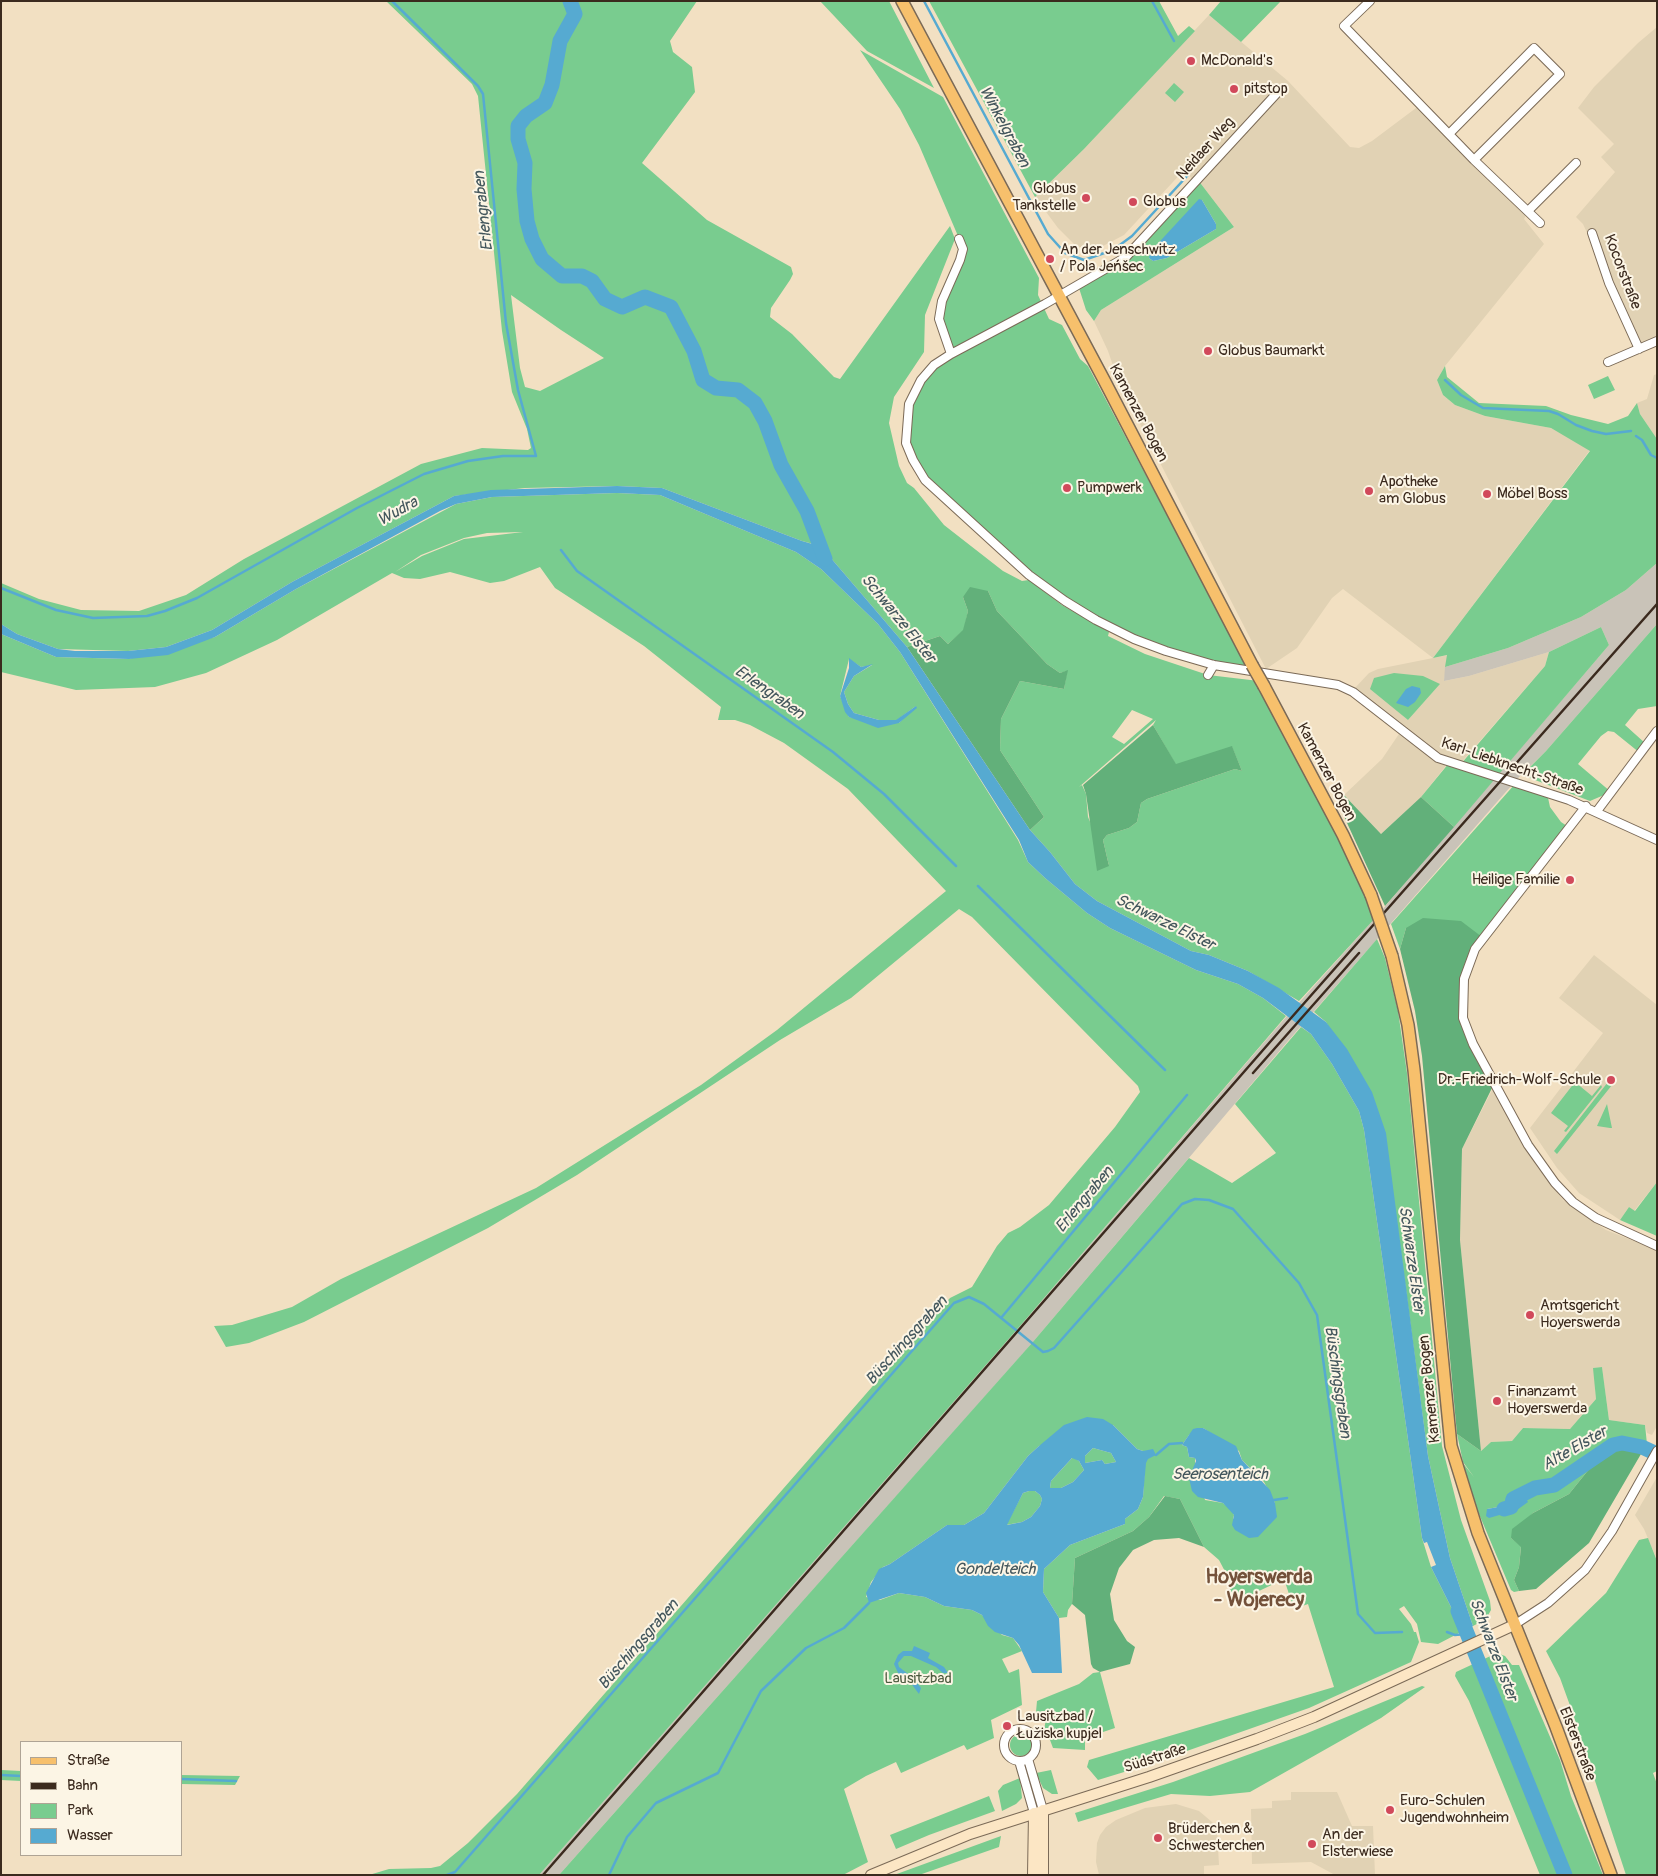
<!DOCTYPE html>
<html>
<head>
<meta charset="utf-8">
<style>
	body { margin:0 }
	#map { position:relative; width:1658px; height:1876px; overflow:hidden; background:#f2e0c2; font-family:Pangolin,sans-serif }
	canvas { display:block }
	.frame { position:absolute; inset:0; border:2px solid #3b2a1e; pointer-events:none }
	.legend { position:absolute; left:20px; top:1741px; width:162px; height:115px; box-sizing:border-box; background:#fcf5e5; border:1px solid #afa495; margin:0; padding:6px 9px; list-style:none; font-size:15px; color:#3b2a1e }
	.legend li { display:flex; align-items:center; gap:10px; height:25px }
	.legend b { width:25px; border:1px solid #afa495 }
</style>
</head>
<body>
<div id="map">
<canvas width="1658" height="1876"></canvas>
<div class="frame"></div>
<ul class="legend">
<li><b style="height:6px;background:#f7c06c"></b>Straße</li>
<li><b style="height:6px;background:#3b2a1e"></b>Bahn</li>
<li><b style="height:14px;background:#79cc8f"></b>Park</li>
<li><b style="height:14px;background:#56aad1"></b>Wasser</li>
</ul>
</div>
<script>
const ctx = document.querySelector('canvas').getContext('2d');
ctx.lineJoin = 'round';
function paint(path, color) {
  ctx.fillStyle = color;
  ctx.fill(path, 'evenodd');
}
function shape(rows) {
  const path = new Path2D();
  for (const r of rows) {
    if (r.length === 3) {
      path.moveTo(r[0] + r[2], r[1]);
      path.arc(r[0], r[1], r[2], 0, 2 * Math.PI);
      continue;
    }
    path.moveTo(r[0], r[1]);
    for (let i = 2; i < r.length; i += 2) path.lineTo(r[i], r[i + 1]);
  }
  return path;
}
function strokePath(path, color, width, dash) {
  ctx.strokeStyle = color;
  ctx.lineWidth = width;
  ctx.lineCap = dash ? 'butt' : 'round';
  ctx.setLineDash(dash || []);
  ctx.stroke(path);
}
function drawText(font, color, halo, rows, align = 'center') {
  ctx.font = font + ' Pangolin,sans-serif';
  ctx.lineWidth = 4;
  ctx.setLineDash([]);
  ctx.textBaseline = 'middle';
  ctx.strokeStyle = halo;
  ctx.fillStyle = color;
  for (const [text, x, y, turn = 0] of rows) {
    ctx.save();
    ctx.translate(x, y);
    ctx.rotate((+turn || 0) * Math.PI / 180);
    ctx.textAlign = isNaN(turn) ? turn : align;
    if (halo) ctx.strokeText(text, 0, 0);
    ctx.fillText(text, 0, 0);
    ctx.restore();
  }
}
const built = shape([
	[1209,15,1288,81,1350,147,1359,148,1372,141,1420,105,1528,212,1524,219,1544,244,1445,366,1437,380,1443,395,1455,405,1485,416,1551,428,1590,450,1433,658,1448,655,1444,681,1469,676,1549,652,1545,666,1459,765,1449,762,1421,797,1381,834,1344,795,1382,759,1401,731,1354,689,1369,673,1378,669,1433,658,1343,589,1332,598,1297,648,1266,669,1119,383,1108,351,1094,321,1101,310,1234,227,1198,180,1195,182,1184,170,1124,235,1101,247,1077,247,1058,228,1035,197,1084,149],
	[1440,684,1408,720,1391,705],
	[1657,27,1657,341,1639,349,1583,224,1576,217,1615,172,1601,157,1614,144,1578,108,1594,87,1638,43],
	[1657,374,1657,439,1640,414,1637,403,1647,399,1654,375],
	[1594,955,1657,1005,1657,1182,1634,1211,1629,1207,1620,1220,1579,1193,1557,1168,1530,1128,1603,1033,1559,998],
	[1493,1088,1538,1168,1563,1200,1606,1230,1657,1250,1657,1426,1652,1435,1647,1433,1645,1425,1609,1420,1602,1367,1594,1368,1596,1399,1570,1429,1523,1428,1512,1441,1491,1442,1481,1451,1460,1240,1462,1149],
	[1657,1477,1657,1560,1644,1529,1635,1515],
	[1291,1792,1337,1792,1352,1826,1373,1826,1375,1875,1335,1875,1311,1862,1252,1864,1251,1809,1272,1808,1272,1801,1291,1800],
	[1176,1804,1199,1811,1212,1822,1217,1829,1219,1865,1204,1866,1204,1875,1099,1875,1096,1862,1097,1843,1100,1835,1106,1827,1116,1820,1145,1808]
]);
const industrial = shape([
	[1657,563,1657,624,1546,751,1518,778,1288,1041,1027,1349,559,1875,539,1875,1020,1326,1279,1025,1376,917,1609,645,1601,627,1549,652,1469,676,1444,681,1445,667,1508,648,1581,617,1626,590]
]);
const green = shape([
	[386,1,697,1,670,41,673,52,692,67,695,92,642,163,707,220,791,267,793,274,790,280,771,308,770,317,792,334,834,377,840,379,950,226,955,239,925,315,924,352,894,397,889,423,899,466,907,483,914,488,944,525,1003,571,1022,581,1029,580,1062,605,1109,632,1108,636,1145,654,1208,675,1259,681,1378,915,1299,1001,1248,971,1209,955,1191,951,1097,901,1075,884,1050,852,1030,830,1044,817,1000,750,1001,719,1020,681,1064,689,1067,671,1060,673,1047,664,997,611,988,591,963,597,968,611,964,630,948,644,940,636,907,647,830,557,822,538,817,545,802,541,662,488,617,486,525,488,454,496,292,582,212,630,166,647,128,651,58,649,17,634,1,624,1,583,39,599,81,610,139,611,186,595,244,559,421,464,482,448,528,450,531,448,527,429,512,392,502,331,478,96,472,84],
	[511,295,561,330,604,358,540,391,525,387,520,368],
	[1132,710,1153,719,1124,744,1112,737],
	[1156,720,1153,725,1176,765,1232,747,1242,771,1235,769,1147,799,1141,803,1137,822,1129,828,1107,835,1103,840,1109,866,1088,817,1086,794,1082,785,1079,787],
	[820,1,889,1,934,88,867,51],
	[929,1,1159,1,1178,36,1189,26,1195,31,1084,149,1035,197],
	[1221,1,1281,1,1241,42,1209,15],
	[860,50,943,97,1039,278,1038,295,1049,319,1062,325,1080,359,1088,366,1249,670,1225,667,1134,639,1029,575,925,480,906,443,910,404,921,380,951,353,939,314,964,250,919,145,900,109],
	[1174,83,1184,92,1175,102,1165,93],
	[1198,180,1234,227,1101,310,1094,321,1086,310,1079,288,1128,258],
	[1202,200,1216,224,1216,229,1167,258,1153,261,1149,258],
	[1445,366,1447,377,1479,403,1546,406,1571,415,1608,424,1628,416,1637,403,1640,414,1657,439,1657,563,1626,590,1581,617,1508,648,1445,667,1447,655,1433,658,1590,451,1551,428,1485,416,1455,405,1443,395,1437,380],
	[1608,376,1615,390,1594,399,1588,385],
	[617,493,660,495,796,552,821,569,878,624,900,652,1018,840,1028,862,1045,878,1087,913,1110,928,1196,970,1238,984,1263,998,1286,1016,1020,1326,539,1875,369,1875,389,1869,431,1868,440,1866,468,1843,517,1794,933,1317,950,1298,972,1287,997,1246,1008,1233,1020,1227,1049,1205,1115,1127,1140,1092,1138,1086,972,917,959,909,851,998,780,1040,577,1175,488,1228,304,1322,249,1343,226,1347,214,1326,232,1325,292,1307,341,1279,536,1188,701,1085,777,1030,946,891,848,789,784,743,750,725,735,720,718,720,721,707,644,646,555,588,540,567,504,581,490,583,450,572,420,579,404,578,392,573,277,640,206,673,155,687,76,690,1,672,1,634,56,657,128,659,215,637,296,589,456,504,492,497],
	[523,532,464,539,422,556,395,572,421,555,464,538,487,533],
	[849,659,861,667,872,665,854,676,844,692,848,704,854,713,879,720,897,720,916,706,899,723,849,717,840,696],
	[1657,624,1657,706,1638,709,1625,725,1646,744,1640,753,1614,732,1608,731,1601,736,1578,764,1611,792,1590,801,1522,775,1546,751],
	[1601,627,1609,645,1454,827,1421,797,1449,763,1460,765,1545,666,1549,652],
	[1394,673,1423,676,1440,684,1408,720,1370,689,1374,678],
	[1515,784,1547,793,1550,807,1561,822,1573,830,1486,940,1406,928,1400,949,1391,924],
	[1377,939,1385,958,1398,1011,1407,1073,1442,1446,1461,1520,1490,1601,1491,1610,1486,1619,1473,1626,1450,1558,1428,1456,1385,1133,1326,1022,1314,1012],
	[1301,1027,1311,1034,1332,1064,1359,1111,1364,1130,1422,1538,1431,1567,1463,1631,1438,1644,1421,1642,1417,1624,1404,1606,1399,1609,1411,1624,1414,1632,1416,1632,1419,1642,1411,1662,1309,1708,1147,1765,1098,1780,1087,1767,1089,1760,1334,1687,1308,1604,1294,1609,1284,1579,1232,1604,1229,1579,1219,1560,1204,1547,1180,1499,1164,1496,1149,1517,1133,1531,1075,1558,1072,1604,1068,1610,1067,1617,1059,1618,1043,1592,1044,1569,1070,1545,1125,1524,1125,1519,1138,1509,1143,1497,1145,1464,1143,1451,1137,1449,1113,1425,1039,1446,1028,1456,984,1513,964,1525,947,1525,890,1564,883,1567,871,1582,866,1597,880,1600,899,1593,925,1597,944,1606,972,1610,982,1615,1002,1635,1013,1638,1022,1651,1002,1659,1009,1673,1019,1669,1022,1705,991,1720,994,1738,967,1750,964,1745,901,1773,896,1762,866,1776,844,1789,868,1862,843,1875,559,1875,1032,1343,1189,1158,1232,1183,1276,1153,1235,1104],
	[1203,1428,1239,1451,1242,1460,1264,1482,1275,1503,1233,1519,1234,1515,1231,1509,1223,1503,1205,1500,1195,1467,1195,1458,1189,1457,1187,1447,1182,1445,1189,1435],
	[1575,1082,1592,1096,1601,1085,1602,1087,1566,1132,1564,1131,1568,1126,1551,1113],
	[1608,1082,1612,1085,1557,1154,1554,1151],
	[1607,1104,1612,1128,1610,1128,1597,1126],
	[1657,1182,1657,1236,1620,1220,1629,1207,1635,1211],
	[1602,1367,1609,1420,1645,1425,1647,1444,1642,1454,1623,1443,1613,1445,1554,1484,1535,1487,1526,1492,1554,1486,1602,1453,1569,1494,1533,1513,1511,1538,1521,1546,1519,1567,1514,1580,1519,1591,1514,1592,1511,1590,1474,1502,1462,1462,1474,1477,1463,1462,1457,1434,1481,1451,1491,1442,1512,1441,1523,1428,1570,1429,1596,1399,1593,1368],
	[1509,1496,1516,1496,1521,1504,1517,1509,1487,1509,1504,1506],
	[1093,1448,1111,1453,1116,1462,1105,1464,1102,1460,1085,1463,1085,1456],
	[1073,1457,1079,1461,1084,1470,1073,1482,1061,1488,1050,1488,1051,1481],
	[1029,1491,1035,1491,1040,1495,1042,1499,1040,1506,1031,1517,1022,1522,1006,1525,1023,1493],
	[1648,1538,1657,1561,1657,1771,1653,1773,1657,1784,1657,1875,1626,1875,1572,1711,1560,1678,1546,1651,1606,1593,1639,1540],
	[1497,1653,1505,1656,1512,1665,1519,1665,1560,1760,1571,1796,1603,1875,1540,1875,1469,1701,1455,1676,1456,1672],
	[1100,1672,1115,1728,1085,1738,1085,1750,1053,1748,1050,1740,1043,1736,1046,1719,1036,1712,1037,1701,1079,1684,1093,1673],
	[1422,1686,1425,1687,1381,1718,1250,1792,1210,1796,1171,1794,1078,1822,1075,1813,1173,1782,1305,1734],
	[1021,1745,11],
	[1,1770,21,1771,21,1781,1,1780],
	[1051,1770,1058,1794,1052,1794,1043,1788,1036,1773],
	[181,1775,240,1776,235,1785,181,1784],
	[1020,1778,1022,1798,1016,1804,1002,1811,998,1791,1003,1785],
	[989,1796,995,1811,929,1835,896,1849,890,1835],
	[1001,1836,999,1847,919,1875,894,1875]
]);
const forest = shape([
	[970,587,988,591,997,611,1047,664,1060,673,1068,670,1064,689,1020,681,1001,719,1000,750,1044,817,1030,830,907,647,940,636,948,644,963,630,968,611,963,597],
	[1153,725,1176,764,1232,746,1242,771,1235,769,1147,799,1141,803,1137,822,1129,828,1107,835,1103,840,1109,866,1097,871,1086,794,1083,785],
	[1344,795,1381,834,1421,797,1454,827,1385,906,1337,801],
	[1423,918,1461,921,1486,940,1472,961,1463,991,1470,1045,1492,1088,1462,1149,1460,1240,1481,1451,1457,1434,1422,1056,1415,1011,1400,949,1406,928],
	[1622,1443,1641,1454,1589,1543,1536,1589,1519,1591,1514,1580,1519,1567,1521,1547,1511,1538,1512,1529,1533,1513,1569,1494,1602,1453],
	[1165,1496,1180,1499,1204,1547,1179,1538,1154,1540,1133,1550,1119,1568,1110,1594,1114,1620,1127,1641,1135,1647,1130,1664,1100,1672,1093,1668,1091,1664,1085,1615,1072,1604,1075,1558,1133,1531,1149,1517]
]);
const water = shape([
	[1199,199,1202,200,1216,224,1216,229,1167,258,1153,261,1149,258,1151,251],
	[617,486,662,488,802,541,816,545,816,539,822,538,830,557,907,647,1030,830,1050,852,1075,884,1097,901,1191,951,1209,955,1248,971,1279,988,1326,1022,1347,1049,1372,1092,1386,1133,1428,1456,1450,1558,1473,1626,1463,1631,1431,1567,1436,1565,1427,1542,1424,1543,1422,1538,1364,1130,1359,1111,1332,1064,1311,1034,1263,998,1238,984,1196,970,1110,928,1087,913,1045,878,1028,862,1019,840,900,652,878,624,821,569,796,552,660,495,617,493,492,497,456,504,440,511,296,589,215,637,168,655,129,659,56,657,1,634,1,624,17,634,58,649,75,651,128,651,166,647,212,630,292,582,454,496,491,490],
	[849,658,861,667,873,664,854,676,844,692,848,704,854,713,879,720,896,720,916,706,917,708,899,723,878,728,849,717,845,712,840,696,849,668],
	[1412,686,1420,688,1421,693,1415,702,1408,707,1396,703,1406,689],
	[1087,1417,1103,1419,1113,1425,1137,1449,1143,1451,1153,1449,1156,1455,1148,1459,1146,1463,1143,1497,1138,1509,1125,1519,1125,1524,1070,1545,1044,1569,1043,1592,1059,1618,1062,1673,1032,1673,1019,1645,1013,1638,995,1632,988,1626,982,1615,972,1610,944,1606,925,1597,899,1593,869,1603,866,1593,879,1569,890,1564,947,1525,964,1525,984,1513,1028,1456,1039,1446,1064,1425],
	[1093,1448,1111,1453,1116,1462,1105,1464,1102,1460,1085,1463,1085,1456],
	[1072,1458,1079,1461,1084,1470,1073,1482,1061,1488,1050,1488,1051,1481],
	[1029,1491,1035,1491,1040,1495,1042,1499,1040,1506,1031,1517,1022,1522,1007,1525,1023,1493],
	[1197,1428,1203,1428,1236,1446,1242,1460,1270,1490,1275,1503,1277,1517,1258,1537,1249,1538,1235,1530,1232,1525,1234,1515,1223,1503,1198,1497,1192,1491,1189,1478,1196,1461,1195,1458,1189,1457,1187,1447,1182,1445,1193,1429],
	[1524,1495,1528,1502,1517,1510,1489,1518,1486,1516,1487,1509,1504,1506,1509,1496,1516,1496,1520,1504,1518,1498],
	[914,1646,930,1653,928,1658,944,1667,948,1673,943,1673,936,1667,911,1656,904,1656,898,1663,899,1667,911,1676,921,1688,919,1694,910,1682,899,1675,894,1664,898,1655,903,1651,912,1651]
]);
const stream = shape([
	[1,1,2,1],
	[924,1,1048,234,1065,253,1084,260,1113,250,1132,236,1188,175],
	[1152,1,1174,41],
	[1445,380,1461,395,1483,408,1549,411,1558,414,1576,425,1592,431,1606,434,1631,431],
	[1636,436,1642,440,1651,455,1657,458],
	[561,550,577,571,833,752,884,794,956,866],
	[1,588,56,610,93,618,147,616,165,611,197,598,357,508,424,474,468,461,503,456,536,456,518,390,506,323,483,94,478,86,392,1],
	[978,886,1165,1070],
	[1001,1318,1187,1095],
	[1156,1455,1169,1444,1182,1443],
	[1274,1500,1287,1498],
	[1447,1632,1455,1635,1466,1634],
	[1,1775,21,1776],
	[181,1779,236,1781],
	[447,1875,455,1872,954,1303,969,1297,984,1304,1043,1352,1048,1351,1054,1348,1182,1204,1195,1199,1209,1200,1233,1209,1299,1283,1317,1315,1358,1614,1375,1633,1402,1632],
	[609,1875,627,1837,656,1803,718,1773,761,1691,806,1648,844,1628,869,1603]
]);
const river = shape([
	[570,1,575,14,560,41,552,85,545,103,526,116,518,126,518,139,525,163,524,189,527,221,532,239,542,259,562,276,582,276,592,281,605,299,622,307,645,297,671,307,694,351,703,380,716,388,738,390,755,403,765,421,781,465,807,511,825,559],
	[1504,1509,1511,1507,1513,1499,1535,1488,1554,1485,1613,1445,1622,1443,1642,1447,1657,1454],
	[1458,1611,1565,1875]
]);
const street = shape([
	[1370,1,1344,26,1474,160,1540,223],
	[1278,92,1126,257,1045,304,951,354,934,365,921,380,909,404,906,443,913,460,925,480,1029,575,1065,601,1096,620,1134,639,1166,651,1214,665,1338,685,1353,692,1438,758,1569,800,1657,840],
	[1449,134,1534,48,1560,74,1474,160],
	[1528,211,1576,163],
	[1592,233,1609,283,1639,349],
	[951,354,939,319,942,301,960,260,963,249,959,239],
	[1608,362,1657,341],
	[1208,675,1214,665],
	[1586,806,1475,949,1464,979,1463,1018,1473,1044,1528,1145,1555,1183,1573,1202,1596,1218,1657,1246],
	[1597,811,1657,731],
	[1514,1625,1548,1603,1585,1570,1612,1531,1657,1451],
	[1020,1745,16],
	[1028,1759,1043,1810],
	[1019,1761,1034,1813]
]);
const secondary = shape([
	[871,1875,970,1834,1149,1777,1257,1739,1314,1717,1514,1625],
	[1033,1875,1034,1813],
	[1043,1875,1043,1810]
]);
const primary = shape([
	[902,1,1104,380,1252,665],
	[1264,686,1343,835,1371,895],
	[1392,956,1408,1025,1414,1070,1451,1446,1478,1533,1556,1727,1611,1875]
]);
const rail = shape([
	[1253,1073,1359,953],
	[543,1875,1284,1026,1657,604]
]);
const primaryBridge = shape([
	[1252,665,1264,686],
	[1371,895,1392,956]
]);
const markers = [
	[1191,61,5,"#d1495b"],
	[1234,89,5,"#d1495b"],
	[1086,198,5,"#d1495b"],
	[1133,202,5,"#d1495b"],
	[1050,259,5,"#d1495b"],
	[1208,351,5,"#d1495b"],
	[1067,488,5,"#d1495b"],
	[1369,491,5,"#d1495b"],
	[1487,494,5,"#d1495b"],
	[1570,880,5,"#d1495b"],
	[1611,1080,5,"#d1495b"],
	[1530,1315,5,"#d1495b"],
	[1497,1401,5,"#d1495b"],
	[1007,1726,5,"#d1495b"],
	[1390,1810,5,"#d1495b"],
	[1158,1838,5,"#d1495b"],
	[1312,1844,5,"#d1495b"]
];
const poiNames = [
	["McDonald's",1201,61],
	["pitstop",1244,89],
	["Globus",1076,189,"right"],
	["Tankstelle",1076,206,"right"],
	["Globus",1143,202],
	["An der Jenschwitz",1060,250],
	["/ Pola Jeńšec",1060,267],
	["Globus Baumarkt",1218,351],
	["Apotheke",1379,482],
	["am Globus",1379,499],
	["Pumpwerk",1077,488],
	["Möbel Boss",1497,494],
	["Heilige Familie",1560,880,"right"],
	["Dr.-Friedrich-Wolf-Schule",1601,1080,"right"],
	["Amtsgericht",1540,1306],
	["Hoyerswerda",1540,1323],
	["Finanzamt",1507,1392],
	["Hoyerswerda",1507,1409],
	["Lausitzbad /",1017,1717],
	["Łužiska kupjel",1017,1734],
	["Euro-Schulen",1400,1801],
	["Jugendwohnheim",1400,1818],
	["Brüderchen &",1168,1829],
	["Schwesterchen",1168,1846],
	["An der",1322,1835],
	["Elsterwiese",1322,1852]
];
const streetNames = [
	["Neidaer Weg",1206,149,-48],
	["Kocorstraße",1622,272,69],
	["Kamenzer Bogen",1138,413,62],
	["Karl-Liebknecht-Straße",1512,767,19],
	["Kamenzer Bogen",1326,772,62],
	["Kamenzer Bogen",1430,1389,-96],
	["Elsterstraße",1577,1744,69],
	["Südstraße",1155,1759,-18]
];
const parkNames = [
	["Lausitzbad",918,1679]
];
const waterNames = [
	["Winkelgraben",1004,127,62],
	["Erlengraben",484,211,-96],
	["Wudra",398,512,-29],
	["Schwarze Elster",898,619,51],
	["Erlengraben",769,693,35],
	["Schwarze Elster",1165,923,26],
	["Erlengraben",1085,1200,-50],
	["Schwarze Elster",1411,1260,82],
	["Büschingsgraben",907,1341,-48],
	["Büschingsgraben",1337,1382,82],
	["Alte Elster",1575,1449,-30],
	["Seerosenteich",1220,1475],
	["Gondelteich",995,1570],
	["Büschingsgraben",639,1645,-49],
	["Schwarze Elster",1493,1650,69]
];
const districtNames = [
	["Hoyerswerda",1259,1578],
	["- Wojerecy",1259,1601]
];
paint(built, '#e1d2b4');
paint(industrial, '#c9c3b8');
paint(green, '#79cc8f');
paint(forest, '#62b07a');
paint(water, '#56aad1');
strokePath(stream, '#56aad1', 2.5);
strokePath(river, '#56aad1', 15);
strokePath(street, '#7b6a57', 10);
strokePath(secondary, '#7b6a57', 12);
strokePath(primary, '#7b6a57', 14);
strokePath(street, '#fff', 8);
strokePath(secondary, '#fce6c4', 10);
strokePath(primary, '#f7c06c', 11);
strokePath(rail, '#3b2a1e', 2.5);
strokePath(primaryBridge, '#7b6a57', 14, []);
strokePath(primaryBridge, '#f7c06c', 11);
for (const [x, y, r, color] of markers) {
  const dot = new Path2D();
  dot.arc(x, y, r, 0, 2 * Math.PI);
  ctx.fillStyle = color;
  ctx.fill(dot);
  strokePath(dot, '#fcf5e5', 2);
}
drawText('15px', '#3b2a1e', '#fcf5e5', poiNames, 'left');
drawText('15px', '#3b2a1e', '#fcf5e5', streetNames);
drawText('15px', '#4e5b40', '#fcf5e5', parkNames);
drawText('italic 16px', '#44575d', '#fcf5e5', waterNames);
drawText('bold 20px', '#73513a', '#fcf5e5', districtNames);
</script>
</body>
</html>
